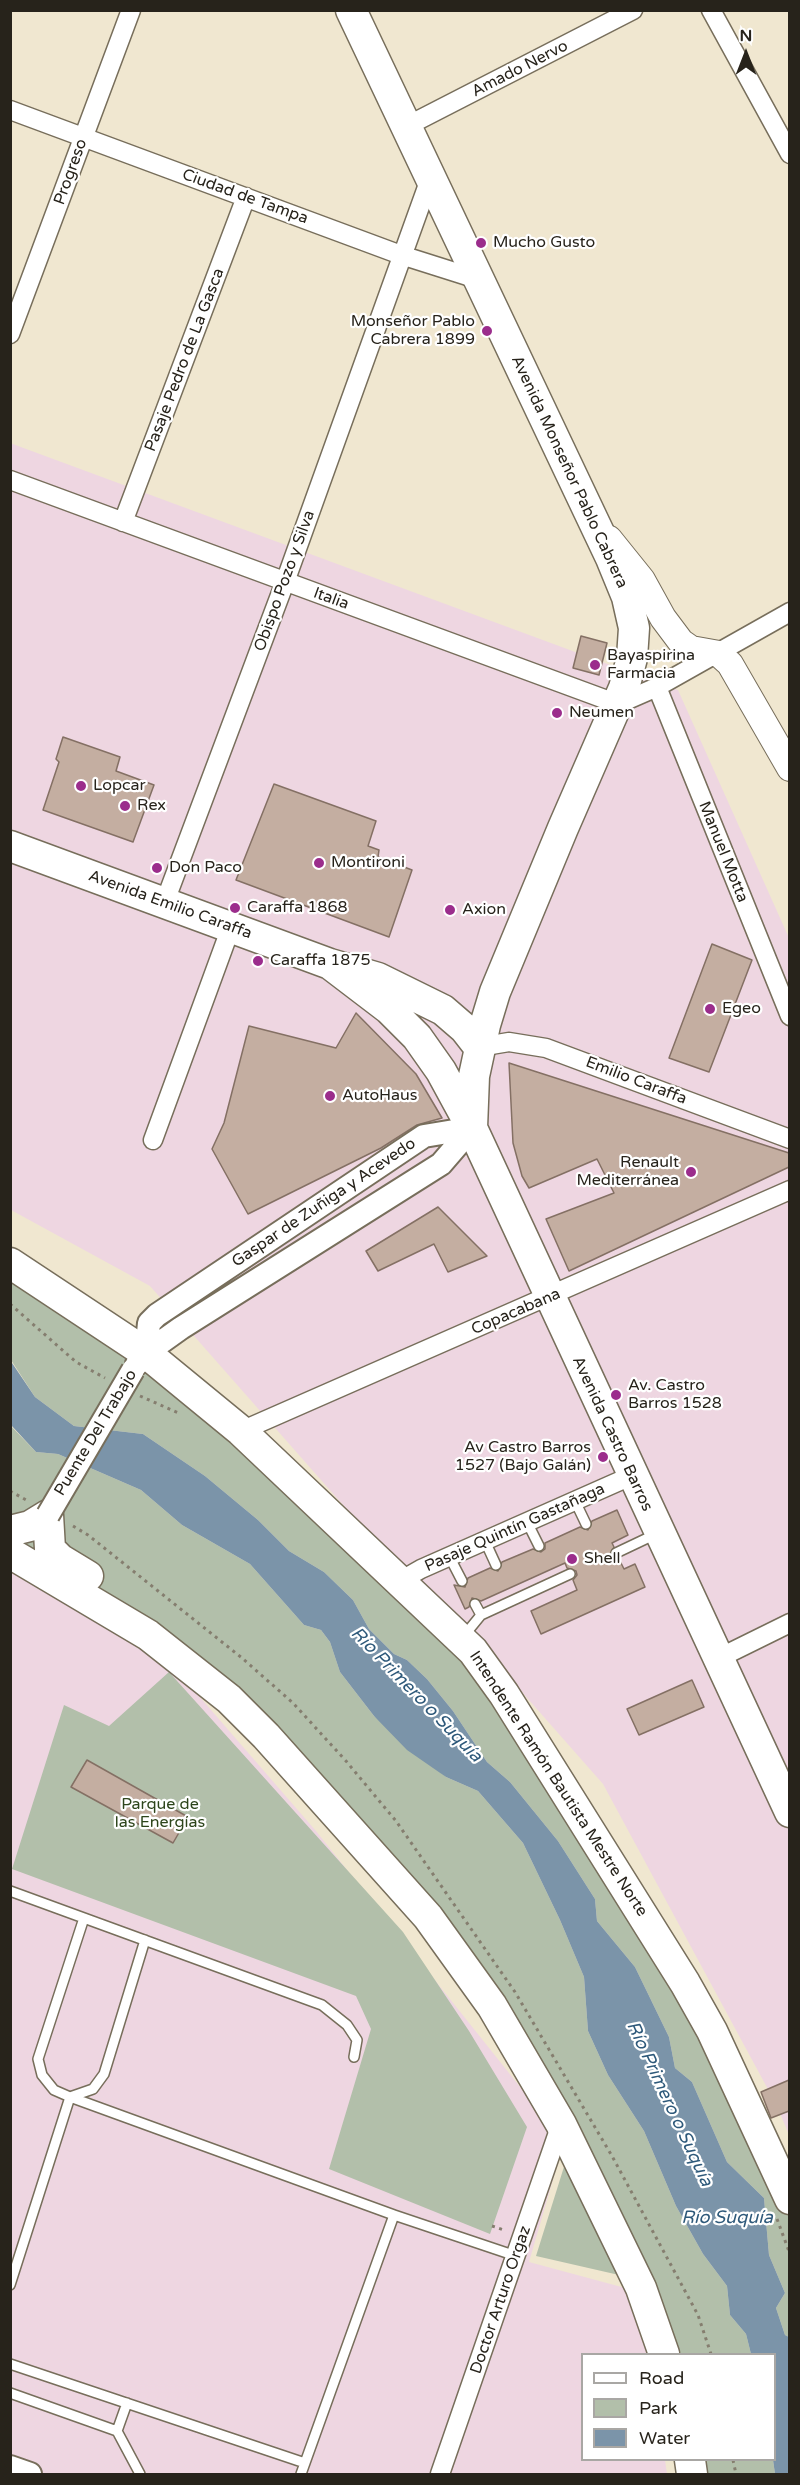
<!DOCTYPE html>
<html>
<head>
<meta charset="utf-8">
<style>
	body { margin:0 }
	#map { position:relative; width:800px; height:2485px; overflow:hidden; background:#f0e7d0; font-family:"Varela Round",sans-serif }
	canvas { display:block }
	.frame { position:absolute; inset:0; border:12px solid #27231b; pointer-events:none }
	.legend { position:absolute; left:581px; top:2353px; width:195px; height:108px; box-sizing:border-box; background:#fff; border:2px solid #a9a7a4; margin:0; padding:8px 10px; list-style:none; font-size:18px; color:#27231b }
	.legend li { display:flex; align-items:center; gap:12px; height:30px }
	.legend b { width:30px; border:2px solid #a9a7a4 }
	.north { position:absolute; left:716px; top:24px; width:60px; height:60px; -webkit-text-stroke:4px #fff; paint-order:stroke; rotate:0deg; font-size:16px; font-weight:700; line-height:24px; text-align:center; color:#27231b }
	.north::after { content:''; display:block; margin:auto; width:21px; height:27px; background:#27231b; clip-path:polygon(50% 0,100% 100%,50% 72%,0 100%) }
</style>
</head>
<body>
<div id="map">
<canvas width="800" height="2485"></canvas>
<div class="frame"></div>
<ul class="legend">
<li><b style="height:8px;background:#fff"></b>Road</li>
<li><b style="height:16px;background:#b2bfaa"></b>Park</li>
<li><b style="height:16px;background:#7b94a9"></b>Water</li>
</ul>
<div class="north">N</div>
</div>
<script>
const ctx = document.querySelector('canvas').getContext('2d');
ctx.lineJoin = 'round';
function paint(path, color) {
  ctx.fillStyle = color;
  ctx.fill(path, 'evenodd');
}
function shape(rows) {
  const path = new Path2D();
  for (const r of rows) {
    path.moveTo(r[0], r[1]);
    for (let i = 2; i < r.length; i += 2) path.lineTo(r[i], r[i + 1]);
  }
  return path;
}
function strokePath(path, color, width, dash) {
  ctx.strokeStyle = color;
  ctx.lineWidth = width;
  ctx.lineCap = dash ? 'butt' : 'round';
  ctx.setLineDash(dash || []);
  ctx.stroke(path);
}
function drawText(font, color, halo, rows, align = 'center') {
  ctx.font = font + ' "Varela Round",sans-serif';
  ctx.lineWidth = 4.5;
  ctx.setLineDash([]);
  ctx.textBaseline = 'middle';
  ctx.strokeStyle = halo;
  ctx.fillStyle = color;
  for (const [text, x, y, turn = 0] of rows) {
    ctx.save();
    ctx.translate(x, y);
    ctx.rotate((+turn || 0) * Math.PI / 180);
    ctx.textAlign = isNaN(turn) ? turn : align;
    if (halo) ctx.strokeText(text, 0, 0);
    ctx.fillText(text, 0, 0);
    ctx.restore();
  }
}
const industrial = shape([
	[10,443,678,690,789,938,789,2135,777,2106,603,1784,446,1606,358,1522,150,1286,11,1210],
	[11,1569,159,1650,316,1831,564,2142,529,2262,629,2289,647,2354,582,2354,582,2460,665,2460,667,2474,11,2474]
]);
const green = shape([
	[10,1263,44,1284,448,1624,685,1983,789,2199,789,2337,785,2335,776,2308,785,2293,769,2255,764,2198,727,2162,692,2082,675,2068,669,2037,635,1967,597,1921,595,1899,558,1841,510,1782,487,1762,453,1711,427,1679,407,1660,394,1654,369,1629,353,1600,324,1572,289,1551,258,1520,205,1476,143,1434,74,1426,35,1397,11,1360],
	[10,1425,36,1452,58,1454,141,1490,182,1525,250,1564,304,1625,321,1630,330,1642,340,1672,374,1716,446,1777,478,1791,523,1843,560,1920,584,1977,588,2031,608,2075,644,2131,676,2206,703,2254,727,2286,730,2315,746,2334,751,2354,664,2354,492,2006,266,1736,11,1553],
	[169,1672,403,1932,469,2031,527,2127,490,2234,329,2169,371,2029,356,1996,12,1869,64,1705,109,1726],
	[568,2154,619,2275,536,2256],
	[690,2460,773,2460,775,2474,692,2474]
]);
const water = shape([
	[10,1360,35,1397,74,1426,143,1434,205,1476,258,1520,289,1551,324,1572,353,1600,369,1629,394,1654,407,1660,427,1679,453,1711,487,1762,510,1782,558,1841,595,1899,597,1921,635,1967,669,2037,675,2068,692,2082,727,2162,764,2198,769,2255,785,2293,776,2308,785,2335,789,2337,789,2474,775,2474,773,2460,774,2354,751,2354,746,2334,730,2315,727,2286,703,2254,676,2206,644,2131,608,2075,588,2031,584,1977,560,1920,523,1843,478,1791,446,1777,407,1750,374,1716,340,1672,330,1642,321,1630,304,1625,250,1564,182,1525,141,1490,58,1454,36,1452,11,1425]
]);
const building = shape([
	[581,636,607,643,599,675,573,668,581,636],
	[63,737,120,757,116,771,154,785,133,842,43,810,59,762,56,759,63,737],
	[274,784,376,821,368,846,379,850,378,857,412,870,389,937,236,880,274,784],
	[712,944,752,960,709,1072,669,1058,712,944],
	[356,1013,416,1074,442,1118,417,1125,381,1148,248,1214,212,1149,224,1123,249,1026,336,1048,356,1013],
	[509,1063,789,1153,789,1167,569,1271,546,1219,614,1193,597,1159,529,1188,522,1176,513,1143,509,1063],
	[438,1207,487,1256,448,1272,434,1244,378,1271,366,1251,438,1207],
	[617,1510,628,1535,612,1543,614,1547,610,1555,613,1559,619,1559,624,1569,635,1564,645,1587,541,1634,531,1611,577,1590,573,1580,577,1575,576,1571,567,1568,565,1563,481,1601,472,1598,469,1607,465,1609,454,1585,465,1587,468,1578,490,1568,498,1571,502,1562,533,1549,541,1552,545,1549,545,1543,580,1527,588,1530,592,1521,617,1510],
	[692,1680,704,1707,639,1735,627,1709,692,1680],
	[87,1760,188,1817,173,1843,71,1787,87,1760],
	[789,2080,789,2111,771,2118,761,2092,789,2080]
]);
const path = shape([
	[10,1304,76,1362,105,1378],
	[140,1396,181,1414],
	[10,1491,28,1501],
	[73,1526,88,1535,242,1658,293,1703,346,1761,396,1821,515,1992,612,2156,698,2315,711,2354],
	[777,2219,790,2254],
	[492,2226,504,2230],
	[733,2460,736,2474]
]);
const service = shape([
	[575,1501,586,1524],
	[527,1522,539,1546],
	[485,1541,496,1565],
	[616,1553,656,1534],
	[449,1556,462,1581],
	[475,1604,481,1615],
	[463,1637,481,1615,570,1574],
	[10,1891,322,2005,347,2025,357,2040,354,2057],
	[84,1918,38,2059,42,2075,54,2090,70,2097,93,2089,104,2074,145,1940],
	[10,2285,70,2097,394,2215],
	[10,2364,305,2463],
	[10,2393,117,2431,140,2474],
	[117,2431,127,2403],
	[301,2474,394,2215,516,2256]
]);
const minor = shape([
	[711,10,790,154],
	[10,110,401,255,480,280],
	[407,126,633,10],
	[10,334,131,10],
	[10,480,618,704,657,687,790,612],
	[123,522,246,197],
	[657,687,790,1016],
	[164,904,285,582,431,176],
	[479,1047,509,1042,546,1048,790,1139],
	[153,1140,231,927],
	[241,1431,790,1190],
	[400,1581,421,1569,631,1476],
	[717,1659,790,1623],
	[440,2474,561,2124]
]);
const tertiary = shape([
	[146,1353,149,1323,157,1315,424,1136,472,1128],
	[137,1364,146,1353,181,1328,441,1164,472,1128],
	[10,2467,30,2474]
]);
const secondary = shape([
	[609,539,642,580,663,618,681,642,691,649,719,654,730,664,790,768]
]);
const primary = shape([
	[351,10,611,558,627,597,634,628,632,658,624,688,563,828,495,992,485,1025,474,1076,472,1128],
	[10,846,330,964,378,978,443,1010,465,1029,479,1047],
	[330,964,389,1009,417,1037,441,1071,472,1128,790,1812],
	[10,1263,146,1353,241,1431,473,1651,504,1694,685,1983,712,2031,790,2199],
	[48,1515,50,1549,60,1559,88,1576],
	[10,1531,30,1526,48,1515],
	[10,1553,148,1635,229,1699,266,1736,428,1917,492,2006,561,2124,641,2288,664,2354],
	[690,2460,692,2474]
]);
const tertiaryBridge = shape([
	[48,1515,133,1370]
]);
const markers = [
	[481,243,6,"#9b2d8c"],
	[487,331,6,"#9b2d8c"],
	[595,665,6,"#9b2d8c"],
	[557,713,6,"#9b2d8c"],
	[81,786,6,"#9b2d8c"],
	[125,806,6,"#9b2d8c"],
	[319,863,6,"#9b2d8c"],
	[157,868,6,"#9b2d8c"],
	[235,908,6,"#9b2d8c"],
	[450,910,6,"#9b2d8c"],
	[258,961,6,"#9b2d8c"],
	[710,1009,6,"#9b2d8c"],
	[330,1096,6,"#9b2d8c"],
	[691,1172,6,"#9b2d8c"],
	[616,1395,6,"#9b2d8c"],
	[603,1457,6,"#9b2d8c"],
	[572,1559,6,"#9b2d8c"]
];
const streetNames = [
	["Amado Nervo",520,69,-27],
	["Progreso",71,172,-70],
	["Ciudad de Tampa",245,197,20],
	["Pasaje Pedro de La Gasca",185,360,-69],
	["Avenida Monseñor Pablo Cabrera",569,472,65],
	["Obispo Pozo y Silva",285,581,-70],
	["Italia",331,599,20],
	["Manuel Motta",723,852,68],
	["Avenida Emilio Caraffa",170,905,20],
	["Emilio Caraffa",636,1081,21],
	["Gaspar de Zuñiga y Acevedo",324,1203,-34],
	["Copacabana",516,1312,-23],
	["Puente Del Trabajo",96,1433,-59],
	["Avenida Castro Barros",612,1434,65],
	["Pasaje Quintín Gastañaga",515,1528,-24],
	["Intendente Ramón Bautista Mestre Norte",558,1784,57],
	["Doctor Arturo Orgaz",501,2300,-71]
];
const poiNames = [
	["Mucho Gusto",493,243],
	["Monseñor Pablo",475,322,"right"],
	["Cabrera 1899",475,340,"right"],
	["Bayaspirina",607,656],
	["Farmacia",607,674],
	["Neumen",569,713],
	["Lopcar",93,786],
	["Rex",137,806],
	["Montironi",331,863],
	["Don Paco",169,868],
	["Caraffa 1868",247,908],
	["Axion",462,910],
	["Caraffa 1875",270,961],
	["Egeo",722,1009],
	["AutoHaus",342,1096],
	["Renault",679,1163,"right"],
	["Mediterránea",679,1181,"right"],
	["Av. Castro",628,1386],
	["Barros 1528",628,1404],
	["Av Castro Barros",591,1448,"right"],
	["1527 (Bajo Galán)",591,1466,"right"],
	["Shell",584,1559]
];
const parkNames = [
	["Parque de",160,1805],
	["las Energías",160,1823]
];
const waterNames = [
	["Río Primero o Suquía",416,1695,46],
	["Río Primero o Suquía",669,2104,65],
	["Río Suquía",727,2218]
];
paint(industrial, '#eed6e1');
paint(green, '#b2bfaa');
paint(water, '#7b94a9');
paint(building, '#c4aea1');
strokePath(building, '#847064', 1.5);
strokePath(service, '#776e5b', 12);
strokePath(minor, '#776e5b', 21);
strokePath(tertiary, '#776e5b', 26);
strokePath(secondary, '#776e5b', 28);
strokePath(primary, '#776e5b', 33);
strokePath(path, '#857e6f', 3, [3, 4.5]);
strokePath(service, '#fff', 9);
strokePath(minor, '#fff', 18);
strokePath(tertiary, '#fff', 22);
strokePath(secondary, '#fff', 26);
strokePath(primary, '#fff', 30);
strokePath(tertiaryBridge, '#776e5b', 26, []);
strokePath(tertiaryBridge, '#fff', 22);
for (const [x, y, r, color] of markers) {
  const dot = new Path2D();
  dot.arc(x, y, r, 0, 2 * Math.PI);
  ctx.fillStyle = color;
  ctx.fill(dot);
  strokePath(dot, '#fff', 2);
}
drawText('16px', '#27231b', '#fff', streetNames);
drawText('16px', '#27231b', '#fff', poiNames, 'left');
drawText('16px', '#2d451b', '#fff', parkNames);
drawText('italic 18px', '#2e597a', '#fff', waterNames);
</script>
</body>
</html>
